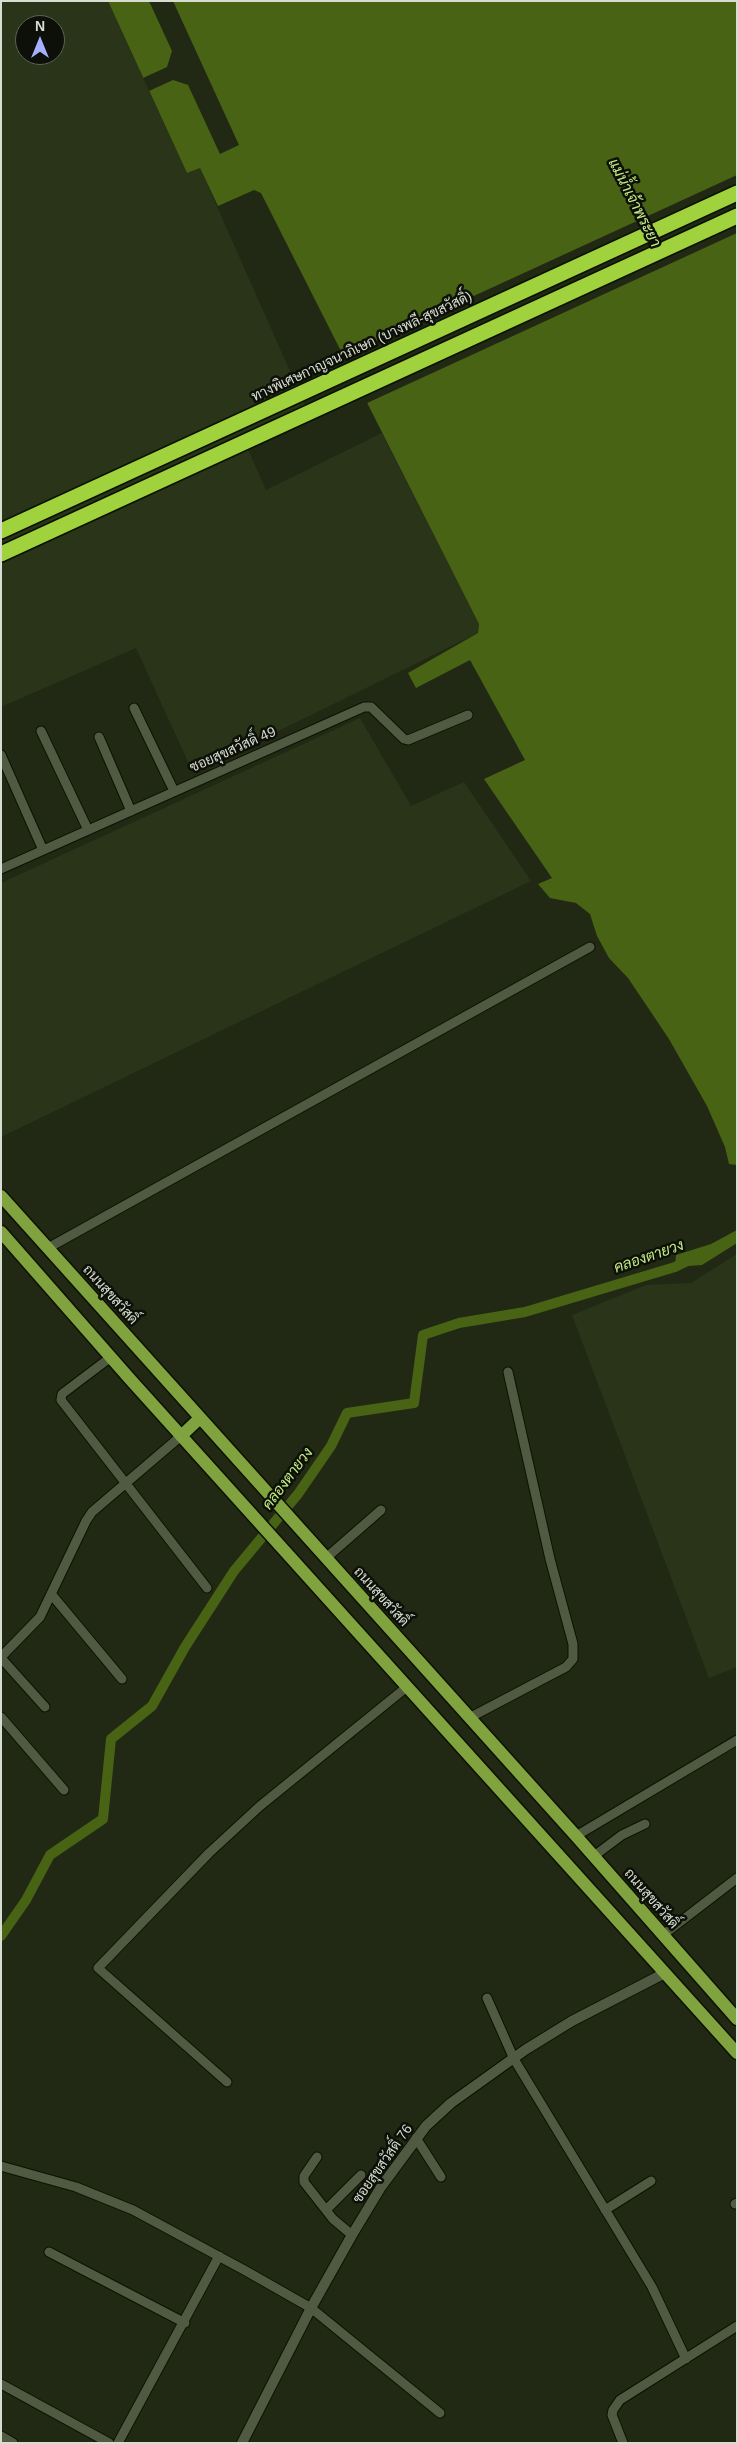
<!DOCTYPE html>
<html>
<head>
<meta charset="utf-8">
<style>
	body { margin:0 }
	#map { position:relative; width:738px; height:2444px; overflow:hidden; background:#212914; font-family:Helvetica,sans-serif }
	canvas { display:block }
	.frame { position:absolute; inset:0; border:2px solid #d7ddd0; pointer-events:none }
	.north { position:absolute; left:15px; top:15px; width:50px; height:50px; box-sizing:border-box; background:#0d1008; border:1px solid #5e6258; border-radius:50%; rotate:0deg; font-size:14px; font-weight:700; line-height:20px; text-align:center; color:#d7ddd0 }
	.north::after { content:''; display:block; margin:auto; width:18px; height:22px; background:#a5b1fc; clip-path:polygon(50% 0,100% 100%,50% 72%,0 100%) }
</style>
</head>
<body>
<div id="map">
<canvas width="738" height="2444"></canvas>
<div class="frame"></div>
<div class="north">N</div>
</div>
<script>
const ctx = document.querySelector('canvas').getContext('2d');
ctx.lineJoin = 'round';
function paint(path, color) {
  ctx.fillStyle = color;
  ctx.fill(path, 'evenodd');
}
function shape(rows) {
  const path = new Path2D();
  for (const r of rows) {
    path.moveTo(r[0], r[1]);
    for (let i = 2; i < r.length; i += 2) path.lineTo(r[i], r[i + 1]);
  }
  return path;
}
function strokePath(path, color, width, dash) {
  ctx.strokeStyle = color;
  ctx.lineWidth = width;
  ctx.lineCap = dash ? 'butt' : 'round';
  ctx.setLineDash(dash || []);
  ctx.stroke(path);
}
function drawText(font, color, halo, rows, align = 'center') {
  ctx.font = font + ' Helvetica,Sarabun,sans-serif';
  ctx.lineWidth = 5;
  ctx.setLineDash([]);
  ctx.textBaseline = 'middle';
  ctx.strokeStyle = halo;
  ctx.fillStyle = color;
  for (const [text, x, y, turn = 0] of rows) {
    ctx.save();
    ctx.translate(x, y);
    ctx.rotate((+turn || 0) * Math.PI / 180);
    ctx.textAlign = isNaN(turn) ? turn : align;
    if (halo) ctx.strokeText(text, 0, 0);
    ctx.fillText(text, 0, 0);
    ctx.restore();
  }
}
const built = shape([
	[1,1,108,1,187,173,200,168,305,405,243,438,266,490,382,433,479,624,478,633,193,773,136,648,1,707],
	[25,25,55,25,55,55,25,55],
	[360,718,411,806,464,782,531,881,1,1137,1,883],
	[737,1254,737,1667,709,1678,572,1315,646,1285,691,1283]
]);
const water = shape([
	[108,1,737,1,737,1165,729,1164,725,1147,707,1106,669,1039,628,978,609,958,597,936,590,914,576,903,550,898,538,884,552,878,484,779,525,760,470,660,416,688,408,673,478,633,479,624,261,193,254,190,218,206,200,168,187,173],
	[737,1230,737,1243,702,1265,675,1267,676,1255,711,1244]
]);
const pier = shape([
	[149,1,173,1,239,145,220,154,188,85,173,80,149,91,143,78,167,67,172,51],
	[737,175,737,233,365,404,341,357]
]);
const canal = shape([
	[1,1936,26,1900,50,1855,103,1819,111,1739,152,1706,185,1647,234,1571,298,1494,331,1446,347,1413,414,1403,423,1335,459,1323,525,1312,675,1267,687,1261]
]);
const minor = shape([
	[134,708,174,791],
	[41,731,88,830],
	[99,737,131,811],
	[1,755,43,850],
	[1,869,364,707,371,707,404,739,408,740,468,715],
	[48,1248,590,947],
	[111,1357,62,1394,61,1400,207,1588],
	[326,1558,381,1510],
	[52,1595,122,1679],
	[1,1657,40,1617,86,1521,92,1512,181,1436],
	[1,1658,45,1707],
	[1,1717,64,1790],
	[469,1718,566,1667,573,1659,573,1644,550,1559,508,1372],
	[576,1836,737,1740],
	[594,1856,622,1835,645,1824],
	[663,1935,737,1878],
	[487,1998,514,2059,652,2287,686,2359],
	[227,2082,98,1968,209,1853,260,1806,408,1686],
	[416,2138,441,2177],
	[317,2157,304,2176,304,2182,333,2219,352,2235],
	[1,2166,76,2187,133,2210,246,2271,311,2308,440,2413],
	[735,2204,737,2203],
	[327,2209,361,2175],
	[605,2210,651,2181],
	[49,2252,185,2323],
	[1,2384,109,2443],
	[1,2436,13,2443],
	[118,2443,219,2256],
	[623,2443,612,2415,613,2410,620,2400,737,2326]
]);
const tertiary = shape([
	[242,2443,311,2308,352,2235,381,2187,426,2126,451,2103,525,2050,572,2021,665,1973]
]);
const primary = shape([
	[1,1196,576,1836,737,2019],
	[1,1232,129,1378,737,2053],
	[181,1436,200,1418]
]);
const motorway = shape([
	[1,531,737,193],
	[1,554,737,216]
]);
const streetNames = [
	["ทางพิเศษกาญจนาภิเษก (บางพลี-สุขสวัสดิ์)",362,347,-25],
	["ซอยสุขสวัสดิ์ 49",233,750,-24],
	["ถนนสุขสวัสดิ์",110,1295,48],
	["ถนนสุขสวัสดิ์",381,1597,48],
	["ถนนสุขสวัสดิ์",651,1899,49],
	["ซอยสุขสวัสดิ์ 76",383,2164,-55]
];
const waterNames = [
	["แม่น้ำเจ้าพระยา",634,203,63],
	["คลองตายวง",649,1257,-19],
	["คลองตายวง",288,1479,-53]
];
paint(built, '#293418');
paint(water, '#496314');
paint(pier, '#212914');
strokePath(canal, '#496314', 10);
strokePath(minor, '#0b1201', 11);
strokePath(tertiary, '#0b1201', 12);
strokePath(primary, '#0b1201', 15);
strokePath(motorway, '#0b1201', 18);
strokePath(minor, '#505a43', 9);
strokePath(tertiary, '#505a43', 10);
strokePath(primary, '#80a23f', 12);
strokePath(motorway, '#a0d23d', 15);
drawText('14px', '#d7ddd0', '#0d1008', streetNames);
drawText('italic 15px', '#c3eb84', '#0d1008', waterNames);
</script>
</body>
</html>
